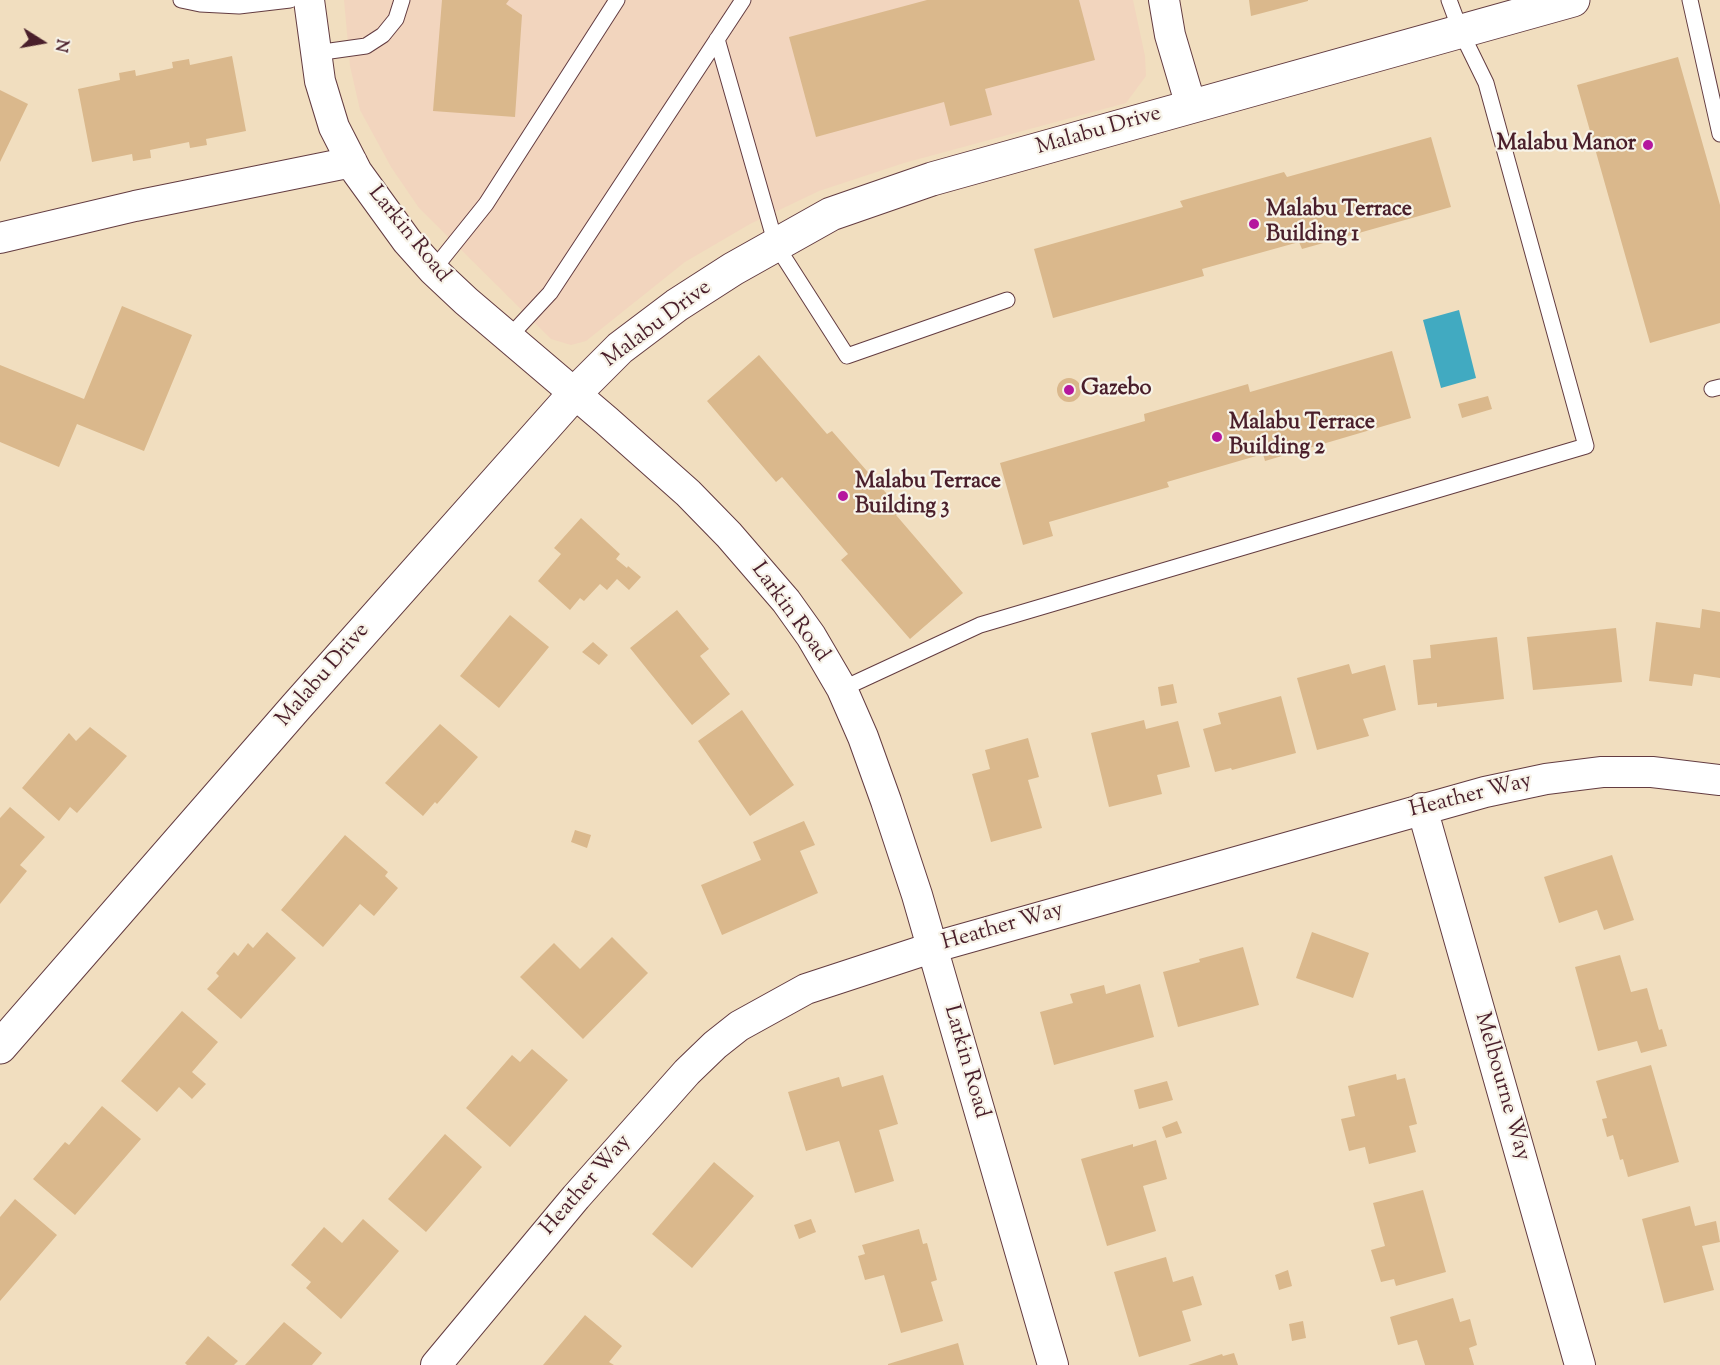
<!DOCTYPE html>
<html>
<head>
<meta charset="utf-8">
<style>
	body { margin:0 }
	#map { position:relative; width:1720px; height:1365px; overflow:hidden; background:#f1debf; font-family:"Sorts Mill Goudy",serif }
	canvas { display:block }
	.north { position:absolute; left:12px; top:12px; width:60px; height:60px; -webkit-text-stroke:4px #f7f3e8; paint-order:stroke; rotate:101deg; font-size:16px; font-weight:700; line-height:24px; text-align:center; color:#4a1f2b }
	.north::after { content:''; display:block; margin:auto; width:21px; height:27px; background:#4a1f2b; clip-path:polygon(50% 0,100% 100%,50% 72%,0 100%) }
</style>
</head>
<body>
<div id="map">
<canvas width="1720" height="1365"></canvas>
<div class="north">N</div>
</div>
<script>
const ctx = document.querySelector('canvas').getContext('2d');
ctx.lineJoin = 'round';
function paint(path, color) {
  ctx.fillStyle = color;
  ctx.fill(path, 'evenodd');
}
function shape(rows) {
  const path = new Path2D();
  for (const r of rows) {
    if (r.length === 3) {
      path.moveTo(r[0] + r[2], r[1]);
      path.arc(r[0], r[1], r[2], 0, 2 * Math.PI);
      continue;
    }
    path.moveTo(r[0], r[1]);
    for (let i = 2; i < r.length; i += 2) path.lineTo(r[i], r[i + 1]);
  }
  return path;
}
function strokePath(path, color, width, dash) {
  ctx.strokeStyle = color;
  ctx.lineWidth = width;
  ctx.lineCap = dash ? 'butt' : 'round';
  ctx.setLineDash(dash || []);
  ctx.stroke(path);
}
function drawText(font, color, halo, rows, align = 'center') {
  ctx.font = font + ' "Sorts Mill Goudy",serif';
  ctx.lineWidth = 4.5;
  ctx.setLineDash([]);
  ctx.textBaseline = 'middle';
  ctx.strokeStyle = halo;
  ctx.fillStyle = color;
  for (const [text, x, y, turn = 0] of rows) {
    ctx.save();
    ctx.translate(x, y);
    ctx.rotate((+turn || 0) * Math.PI / 180);
    ctx.textAlign = isNaN(turn) ? turn : align;
    if (halo) ctx.strokeText(text, 0, 0);
    ctx.fillText(text, 0, 0);
    ctx.restore();
  }
}
const built = shape([
	[344,0,1133,0,1145,56,1146,76,1126,103,904,163,819,191,750,224,685,262,586,341,571,345,551,339,419,208,391,167,360,110,350,66]
]);
const water = shape([
	[1459,310,1476,378,1441,388,1423,320]
]);
const building = shape([
	[442,0,509,0,506,4,522,15,515,117,433,111],
	[927,0,1079,0,1095,60,985,89,992,115,950,126,944,102,816,137,789,37],
	[1249,0,1308,0,1308,1,1251,16],
	[232,56,246,131,206,139,207,145,190,148,189,142,150,150,151,158,133,161,132,154,92,162,78,89,120,80,119,73,135,70,136,76,173,68,172,62,189,59,190,65],
	[1678,57,1720,205,1720,323,1650,343,1577,85],
	[0,90,28,104,0,162],
	[1431,137,1451,207,1302,249,1299,242,1202,269,1204,276,1053,318,1034,249,1183,207,1180,201,1284,172,1287,177],
	[122,306,192,335,144,451,77,424,59,467,0,442,0,365,84,399],
	[1392,351,1411,418,1265,461,1263,454,1167,482,1169,487,1049,522,1053,536,1023,545,1000,463,1145,421,1144,414,1248,384,1250,392],
	[759,355,827,434,832,431,901,510,896,515,963,593,910,639,841,560,848,554,782,477,776,482,707,401],
	[1069,390,12],
	[1488,396,1492,409,1462,418,1458,404],
	[581,518,620,554,616,559,627,568,628,566,641,577,629,590,617,579,607,590,600,584,584,601,580,598,570,610,538,581,561,554,554,548],
	[1702,609,1720,612,1720,678,1694,674,1692,686,1649,681,1656,622,1700,628],
	[677,610,709,649,700,656,730,694,692,725,630,648],
	[510,615,549,647,499,708,460,676],
	[1616,628,1622,682,1533,690,1527,637],
	[1497,637,1504,699,1437,707,1437,703,1418,705,1413,660,1431,658,1430,645],
	[593,642,608,655,599,665,582,652],
	[1349,664,1352,674,1385,665,1396,710,1363,719,1369,736,1317,750,1297,678],
	[1173,684,1177,703,1161,706,1158,687],
	[1281,696,1296,753,1232,770,1231,768,1215,772,1203,729,1221,724,1218,713],
	[742,710,794,785,750,816,698,741],
	[1144,720,1146,729,1178,721,1190,767,1157,775,1162,794,1109,807,1091,733],
	[440,724,478,757,437,804,435,802,423,816,385,783],
	[90,727,127,756,77,813,70,807,59,821,22,788,69,733,76,741],
	[1028,738,1039,777,1028,780,1042,828,991,842,972,774,990,769,985,750],
	[10,807,45,837,20,865,27,871,0,904,0,818],
	[804,821,815,845,800,851,818,893,722,935,701,885,761,860,753,842],
	[575,830,591,835,587,848,571,842],
	[345,835,388,872,385,876,398,888,374,916,360,904,323,947,281,910],
	[1612,855,1634,920,1604,930,1597,910,1559,923,1544,877],
	[267,932,296,958,241,1019,207,989,219,976,216,973,234,952,238,956,248,943,253,948],
	[1312,932,1369,953,1353,998,1296,978],
	[612,937,648,973,583,1039,520,977,554,943,580,969],
	[1243,947,1259,1005,1178,1027,1163,972,1200,962,1199,959],
	[1620,955,1631,992,1647,988,1659,1030,1662,1029,1667,1046,1641,1053,1637,1041,1598,1051,1575,967],
	[1140,984,1154,1037,1054,1065,1040,1012,1073,1003,1070,994,1104,985,1106,994],
	[182,1011,218,1042,192,1072,206,1084,192,1099,179,1087,157,1112,121,1081],
	[532,1049,568,1080,510,1147,466,1108,512,1055,520,1062],
	[1651,1065,1679,1162,1628,1177,1623,1159,1620,1160,1613,1135,1607,1137,1602,1119,1607,1118,1596,1081],
	[1396,1074,1397,1080,1405,1078,1417,1124,1409,1126,1416,1152,1369,1164,1365,1147,1349,1151,1341,1119,1355,1116,1348,1086],
	[883,1075,898,1124,879,1130,894,1181,855,1193,839,1141,806,1151,788,1092,839,1077,842,1087],
	[1167,1081,1173,1100,1139,1109,1134,1090],
	[102,1106,141,1139,75,1215,33,1179,65,1142,69,1145],
	[1177,1121,1182,1133,1166,1138,1162,1127],
	[445,1134,482,1167,426,1232,388,1199],
	[1156,1140,1167,1179,1143,1186,1156,1231,1107,1246,1081,1159,1133,1144,1133,1147],
	[714,1162,754,1196,692,1268,652,1234],
	[1423,1190,1446,1272,1396,1286,1394,1279,1381,1282,1371,1250,1385,1246,1373,1203],
	[15,1199,57,1235,0,1301,0,1217],
	[1690,1206,1695,1226,1716,1221,1720,1242,1702,1246,1714,1290,1664,1303,1642,1219],
	[363,1219,399,1251,341,1319,306,1288,311,1282,291,1265,324,1227,342,1243],
	[811,1219,816,1232,799,1239,794,1225],
	[919,1229,923,1244,927,1243,937,1280,931,1282,943,1321,901,1333,884,1275,865,1280,858,1256,865,1254,862,1245],
	[1166,1257,1173,1282,1193,1276,1202,1305,1182,1311,1191,1341,1139,1357,1114,1272],
	[1288,1270,1292,1286,1279,1290,1275,1275],
	[1453,1298,1460,1322,1470,1319,1477,1345,1469,1348,1474,1365,1425,1365,1417,1340,1398,1345,1390,1317],
	[585,1315,622,1346,609,1362,614,1365,543,1365],
	[1303,1321,1306,1338,1292,1341,1289,1324],
	[284,1322,322,1353,312,1365,245,1365],
	[208,1336,238,1361,234,1365,187,1365,185,1363],
	[958,1343,964,1365,888,1365,888,1364],
	[1234,1353,1238,1365,1188,1365,1222,1354,1223,1356]
]);
const lane = shape([
	[181,0,200,4,239,6,290,0],
	[1690,0,1720,134],
	[717,39,776,245,847,356,1007,300],
	[316,53,366,46,383,35,396,19,402,0],
	[433,270,486,204,617,0],
	[509,337,550,293,743,0],
	[1712,389,1720,387],
	[842,689,980,625,1586,446,1486,83,1461,32,1449,0]
]);
const street = shape([
	[309,0,320,81,334,127,357,172,407,241,433,270,466,301,607,421,688,493,729,535,786,601,811,636,842,689,863,737,886,801,917,895,1053,1365],
	[1164,0,1170,35,1191,106],
	[0,238,135,206,352,162],
	[1422,808,1580,1365],
	[436,1365,576,1197,687,1072,715,1045,739,1026,806,989,931,948,1485,792,1546,779,1602,772,1652,772,1720,780]
]);
const secondary = shape([
	[0,1047,296,707,575,393,620,348,677,305,733,269,831,214,932,179,1573,0]
]);
const markers = [
	[1648,145,6,"#b5179e"],
	[1254,224,6,"#b5179e"],
	[1069,390,6,"#b5179e"],
	[1217,437,6,"#b5179e"],
	[843,496,6,"#b5179e"]
];
const streetNames = [
	["Malabu Drive",1099,132,-16],
	["Larkin Road",408,235,51],
	["Malabu Drive",658,325,-37],
	["Larkin Road",789,613,54],
	["Malabu Drive",324,676,-49],
	["Heather Way",1471,797,-14],
	["Heather Way",1003,928,-16],
	["Larkin Road",965,1062,74],
	["Melbourne Way",1501,1087,74],
	["Heather Way",587,1186,-49]
];
const poiNames = [
	["Malabu Manor",1636,145,"right"],
	["Malabu Terrace",1266,211],
	["Building 1",1266,236],
	["Gazebo",1081,390],
	["Malabu Terrace",1229,424],
	["Building 2",1229,449],
	["Malabu Terrace",855,483],
	["Building 3",855,508]
];
paint(built, '#f2d5be');
paint(water, '#41aac1');
paint(building, '#dab88c');
strokePath(lane, '#633c41', 17);
strokePath(street, '#633c41', 32);
strokePath(secondary, '#633c41', 35);
strokePath(lane, '#fff', 15);
strokePath(street, '#fff', 30);
strokePath(secondary, '#fff', 33);
for (const [x, y, r, color] of markers) {
  const dot = new Path2D();
  dot.arc(x, y, r, 0, 2 * Math.PI);
  ctx.fillStyle = color;
  ctx.fill(dot);
  strokePath(dot, '#f7f3e8', 2);
}
drawText('22px', '#4a1f2b', '#f7f3e8', streetNames);
drawText('bold 22px', '#4a1f2b', '#f7f3e8', poiNames, 'left');
</script>
</body>
</html>
